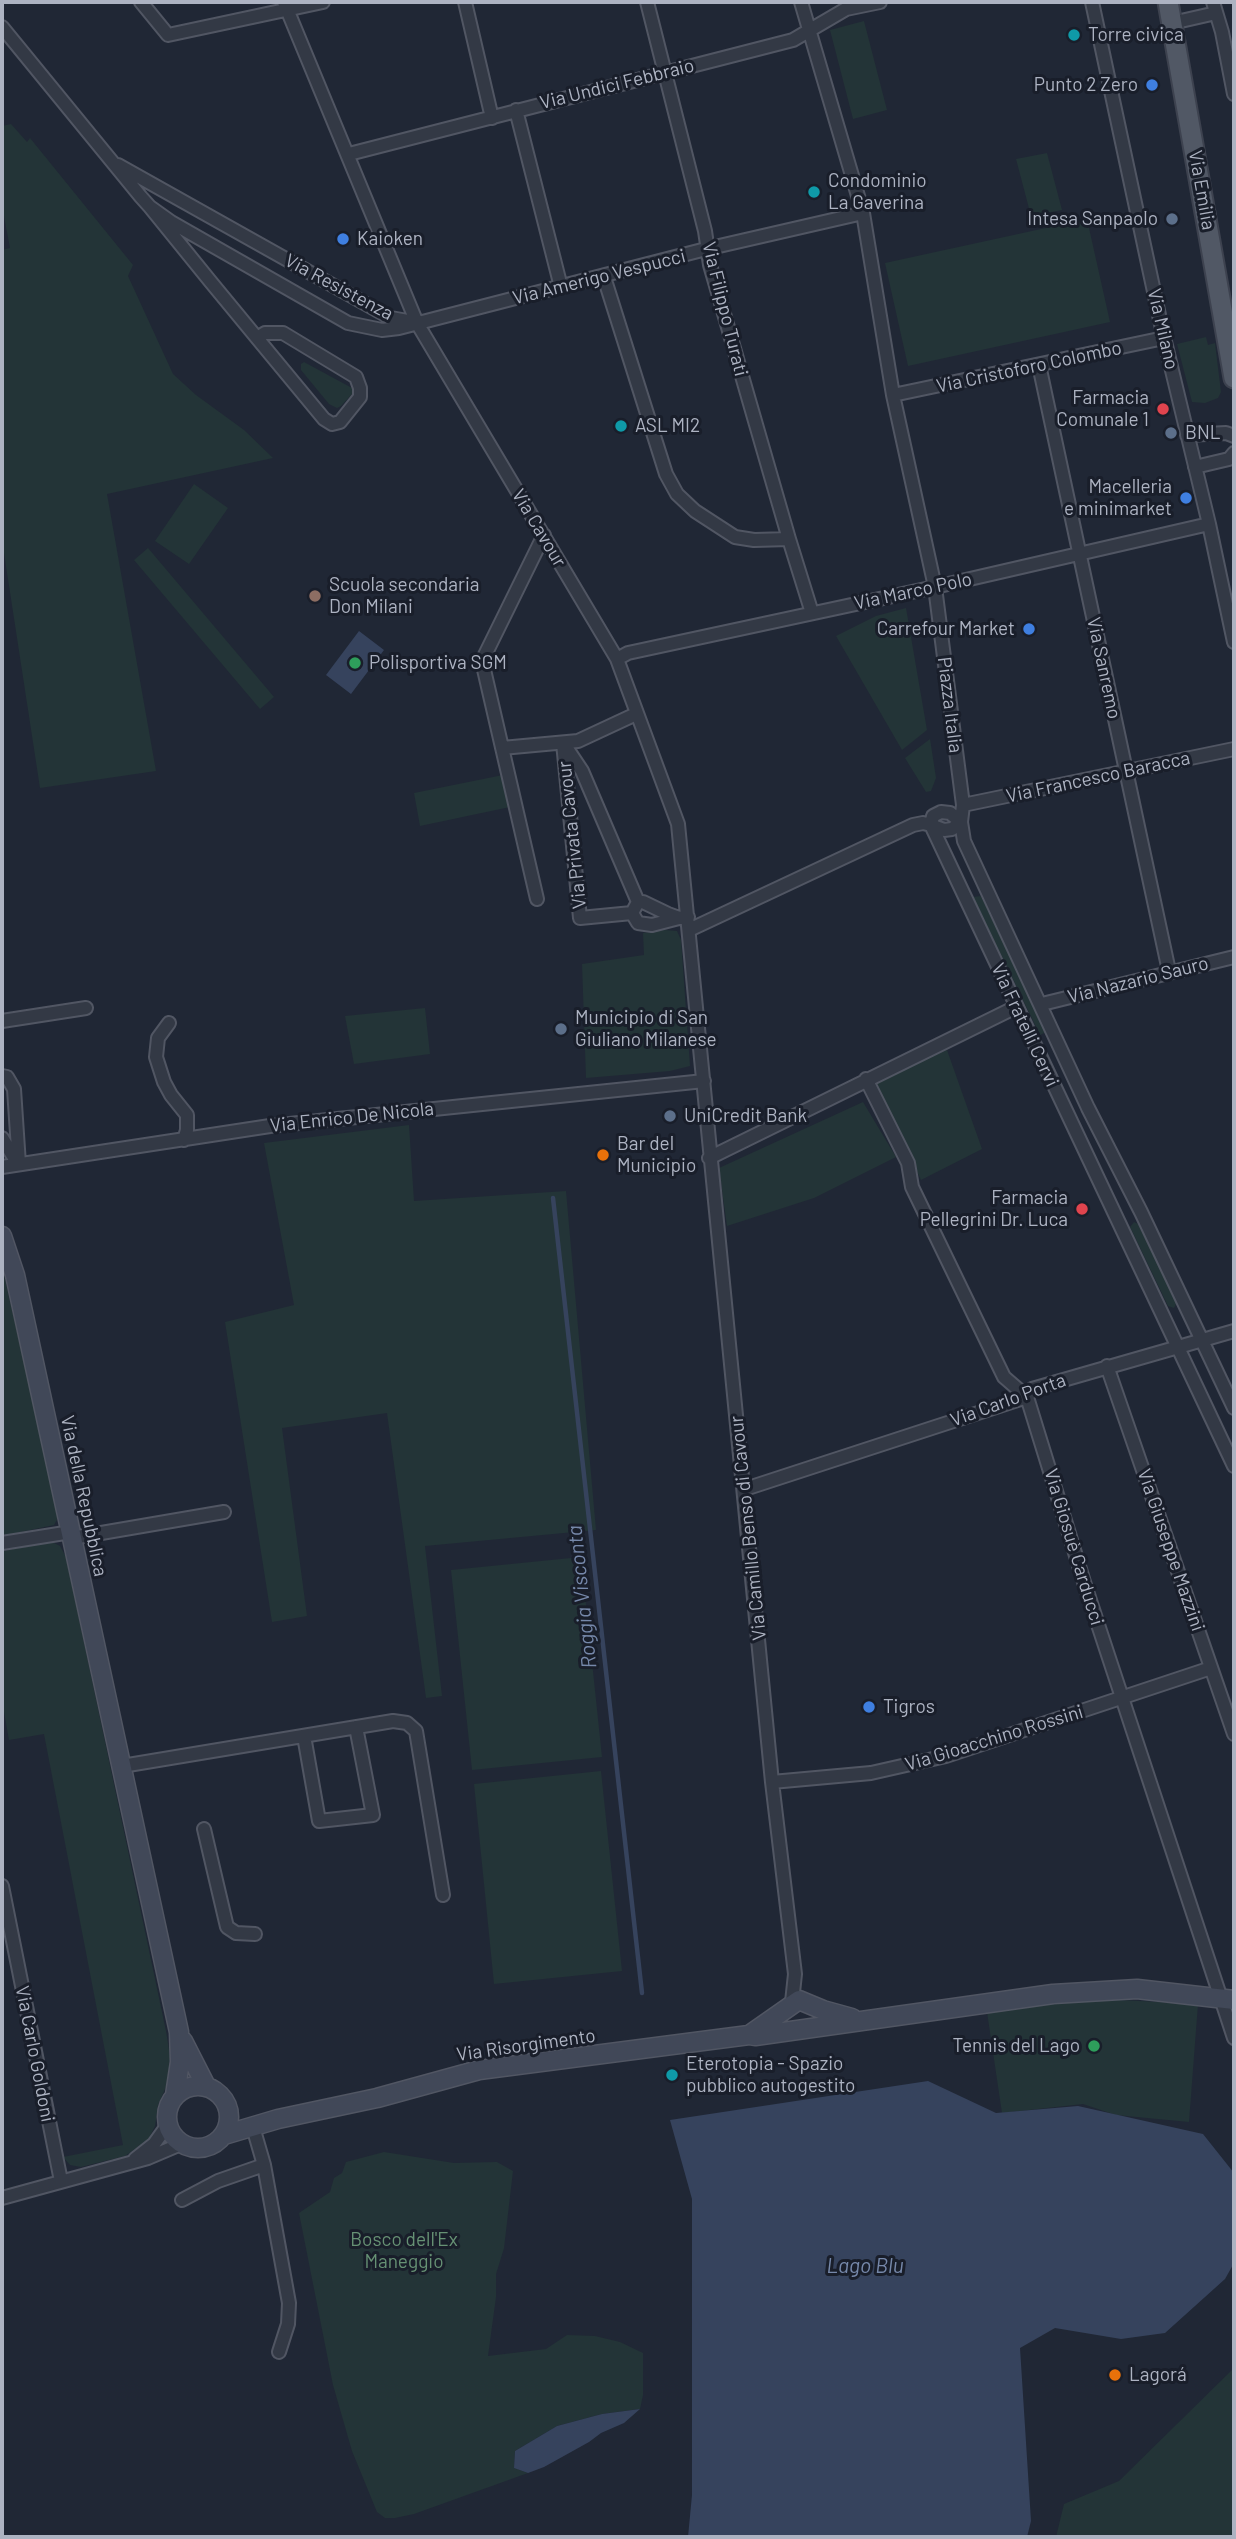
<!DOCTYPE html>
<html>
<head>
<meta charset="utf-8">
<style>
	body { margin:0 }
	#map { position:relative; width:1236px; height:2539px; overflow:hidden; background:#202735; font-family:Barlow,sans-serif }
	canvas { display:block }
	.frame { position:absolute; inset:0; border:4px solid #adb3c2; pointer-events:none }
</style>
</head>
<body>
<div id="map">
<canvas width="1236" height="2539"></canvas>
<div class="frame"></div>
</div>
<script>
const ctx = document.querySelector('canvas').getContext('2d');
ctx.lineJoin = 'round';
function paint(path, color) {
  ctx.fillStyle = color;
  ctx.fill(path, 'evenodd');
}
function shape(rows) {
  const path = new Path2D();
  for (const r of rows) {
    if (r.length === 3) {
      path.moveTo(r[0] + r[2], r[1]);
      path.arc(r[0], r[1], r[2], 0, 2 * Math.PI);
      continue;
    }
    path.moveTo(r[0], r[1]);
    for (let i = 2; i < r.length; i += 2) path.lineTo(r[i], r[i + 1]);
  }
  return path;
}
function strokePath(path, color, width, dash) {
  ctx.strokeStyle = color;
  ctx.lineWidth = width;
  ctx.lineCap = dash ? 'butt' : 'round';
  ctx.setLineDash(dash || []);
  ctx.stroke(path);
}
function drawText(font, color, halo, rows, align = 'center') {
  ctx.font = font + ' Barlow,sans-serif';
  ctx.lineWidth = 6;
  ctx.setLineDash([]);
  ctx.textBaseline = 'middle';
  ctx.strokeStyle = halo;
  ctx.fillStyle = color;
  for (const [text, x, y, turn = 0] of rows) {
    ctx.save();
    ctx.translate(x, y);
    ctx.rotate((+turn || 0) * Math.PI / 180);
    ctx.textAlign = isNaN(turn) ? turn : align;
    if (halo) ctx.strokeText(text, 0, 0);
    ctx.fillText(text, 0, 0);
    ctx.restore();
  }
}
const green = shape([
	[864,21,887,110,853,119,830,30],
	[11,124,27,142,30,138,133,265,128,276,173,374,196,395,244,430,273,458,107,494,156,771,40,788,2,540,2,250,10,248,2,206,2,126],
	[1047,153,1062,210,1031,216,1016,159],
	[1087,219,1110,322,908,366,885,263],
	[1206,337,1208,345,1215,343,1221,392,1218,398,1205,403,1192,402,1177,344],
	[304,362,352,388,352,394,341,406,337,408,329,404,301,370,301,364],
	[194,484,228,508,189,564,155,541],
	[148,548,274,697,260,709,134,560],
	[906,608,927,730,902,750,836,636,876,616],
	[930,739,936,778,931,791,926,792,905,758],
	[503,775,510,807,420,826,414,793],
	[981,896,1046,1032,1040,1035,973,897],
	[664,930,677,931,681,940,690,1066,670,1071,586,1078,582,964,644,955,643,933],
	[425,1008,430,1054,354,1064,345,1016],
	[947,1050,982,1149,921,1180,875,1081],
	[863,1102,896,1157,814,1198,727,1226,719,1168],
	[409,1125,414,1201,566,1191,596,1530,425,1546,442,1696,426,1698,387,1413,282,1428,307,1616,272,1622,225,1322,294,1305,264,1143],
	[1134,1222,1138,1224,1177,1302,1174,1308,1168,1306,1130,1227],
	[2,1266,59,1516,54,1525,2,1536],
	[52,1542,60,1546,66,1557,166,2031,171,2062,169,2080,158,2105,155,2126,148,2140,125,2156,81,2167,70,2165,63,2157,123,2145,44,1734,9,1740,2,1701,2,1551],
	[581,1557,602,1757,472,1770,451,1570],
	[601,1771,622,1971,494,1984,474,1784],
	[1056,2000,1120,2000,1198,2004,1189,2122,1116,2115,1083,2104,1002,2113,987,2012],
	[384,2152,454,2163,497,2162,513,2171,504,2248,496,2274,496,2297,488,2356,546,2349,567,2335,595,2336,620,2342,643,2353,643,2395,640,2409,602,2414,557,2426,515,2451,514,2468,528,2473,414,2514,395,2518,385,2518,377,2512,352,2451,333,2385,299,2213,330,2192,334,2178,342,2173,346,2162],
	[1234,2368,1234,2537,1056,2537,1064,2504,1119,2481]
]);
const water = shape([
	[359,631,384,650,351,694,326,675],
	[928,2081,996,2113,1078,2106,1203,2134,1234,2173,1234,2263,1225,2279,1165,2333,1121,2339,1055,2328,1020,2348,1031,2521,1027,2537,688,2537,692,2495,692,2199,670,2120],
	[640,2409,624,2423,601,2433,589,2442,544,2467,528,2473,514,2468,515,2451,557,2426,602,2414]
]);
const stream = shape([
	[553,1198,642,1993]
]);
const street = shape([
	[141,2,168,35,323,2],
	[284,2,417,323,617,659,678,824,772,1782,795,1974,792,2002],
	[465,2,492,118],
	[647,2,705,231,710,265,789,539,812,613],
	[801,2,863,213,893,395,935,587,963,805,961,822,964,841,1088,1108,1141,1212,1234,1408],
	[1092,2,1162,329,1209,524,1234,642],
	[1213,2,1222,32,1234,94],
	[1172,23,1216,13],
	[2,27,141,197,150,207,210,281,257,338,324,419,332,424,340,422,360,397,360,388,356,377,283,333,265,333,257,338],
	[516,110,561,287],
	[349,154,793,40,846,9,880,2],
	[118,165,391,318,413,322],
	[150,207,171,222,348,323,382,330,399,328,706,249,863,213],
	[604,277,666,474,677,494,695,511,735,537,754,540,789,539],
	[1039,365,1169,971],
	[893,395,1164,338],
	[1187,435,1226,433,1234,436],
	[1195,467,1229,459,1234,453],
	[617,659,628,653,935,587,1209,524],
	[563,743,580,918,632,913],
	[564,744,582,771,638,902],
	[502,748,578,741,636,714],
	[963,805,1234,749],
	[941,812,950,813,961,822,952,829,944,830,931,825,933,816,941,812],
	[537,899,482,661,544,535],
	[679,918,652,925,638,923,632,913,638,902,643,902,668,914,679,918,688,917],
	[689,930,913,825,923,823,931,825,1234,1466],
	[1042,1004,1234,957],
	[2,1021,86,1008],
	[169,1023,158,1038,156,1057,164,1082,171,1095,187,1115,187,1130,184,1140],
	[2,1076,7,1077,14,1089,19,1164],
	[866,1079,908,1163,912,1187,1004,1377,1027,1397,1084,1582,1234,2038],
	[2,1138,18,1164],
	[709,1158,1016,1007],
	[2,1167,270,1126,704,1081],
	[1107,1366,1234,1734],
	[745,1489,1027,1397,1032,1389,1234,1331],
	[72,1538,224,1512],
	[2,1543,71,1532],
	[304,1736,319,1821,373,1815,356,1727],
	[122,1766,393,1721,407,1723,416,1731,443,1895],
	[772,1782,871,1773,946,1756,1211,1668],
	[204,1829,227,1927,236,1933,255,1934],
	[2,1886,61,2181],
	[253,2127,264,2165,289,2303,288,2324,279,2352],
	[135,2159,154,2144,167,2126],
	[2,2198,148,2158,181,2144],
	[182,2200,218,2181,264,2165]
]);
const secondary = shape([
	[2,1236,15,1275,179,2032,180,2062,175,2095],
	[749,2035,799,2000,823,2010,852,2018],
	[183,2041,206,2086],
	[198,2117,31],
	[224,2135,278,2119,377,2098,479,2070,749,2035,755,2036,1053,1994,1137,1989,1234,2000]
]);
const primary = shape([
	[1168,2,1234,378]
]);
const markers = [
	[1074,35,7,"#0f9aa8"],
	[1152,85,7,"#3f7fe0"],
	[814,192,7,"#0f9aa8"],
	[1172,219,7,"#5c6f8a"],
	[343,239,7,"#3f7fe0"],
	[1163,409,7,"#e0444e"],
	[621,426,7,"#0f9aa8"],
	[1171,433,7,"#5c6f8a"],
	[1186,498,7,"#3f7fe0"],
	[315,596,7,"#8d6e63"],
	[1029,629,7,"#3f7fe0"],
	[355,663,7,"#2e9e5b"],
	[561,1029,7,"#5c6f8a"],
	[670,1116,7,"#5c6f8a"],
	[603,1155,7,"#e8710a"],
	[1082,1209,7,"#e0444e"],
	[869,1707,7,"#3f7fe0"],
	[1094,2046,7,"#2e9e5b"],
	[672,2075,7,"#0f9aa8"],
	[1115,2375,7,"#e8710a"]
];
const poiNames = [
	["Torre civica",1088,35],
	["Punto 2 Zero",1138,85,"right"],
	["Condominio",828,181],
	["La Gaverina",828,203],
	["Intesa Sanpaolo",1158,219,"right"],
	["Kaioken",357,239],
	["Farmacia",1149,398,"right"],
	["Comunale 1",1149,420,"right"],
	["ASL MI2",635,426],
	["BNL",1185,433],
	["Macelleria",1172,487,"right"],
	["e minimarket",1172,509,"right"],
	["Scuola secondaria",329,585],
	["Don Milani",329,607],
	["Carrefour Market",1015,629,"right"],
	["Polisportiva SGM",369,663],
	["Municipio di San",575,1018],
	["Giuliano Milanese",575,1040],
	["UniCredit Bank",684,1116],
	["Bar del",617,1144],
	["Municipio",617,1166],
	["Farmacia",1068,1198,"right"],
	["Pellegrini Dr. Luca",1068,1220,"right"],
	["Tigros",883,1707],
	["Tennis del Lago",1080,2046,"right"],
	["Eterotopia - Spazio",686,2064],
	["pubblico autogestito",686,2086],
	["Lagorá",1129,2375]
];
const streetNames = [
	["Via Undici Febbraio",617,84,-14],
	["Via Emilia",1202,190,80],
	["Via Amerigo Vespucci",599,277,-14],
	["Via Resistenza",339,287,28],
	["Via Filippo Turati",725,309,76],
	["Via Milano",1163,329,77],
	["Via Cristoforo Colombo",1029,367,-12],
	["Via Cavour",539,528,59],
	["Via Marco Polo",913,591,-12],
	["Via Sanremo",1104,668,78],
	["Piazza Italia",950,705,83],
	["Via Francesco Baracca",1098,777,-12],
	["Via Privata Cavour",572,835,-96],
	["Via Nazario Sauro",1138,980,-14],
	["Via Fratelli Cervi",1025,1025,65],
	["Via Enrico De Nicola",352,1117,-6],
	["Via Carlo Porta",1008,1400,-20],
	["Via della Repubblica",84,1496,78],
	["Via Camillo Benso di Cavour",748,1528,-96],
	["Via Giosuè Carducci",1074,1547,73],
	["Via Giuseppe Mazzini",1171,1550,71],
	["Via Gioacchino Rossini",994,1738,-17],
	["Via Risorgimento",526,2045,-8],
	["Via Carlo Goldoni",35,2054,79]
];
const parkNames = [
	["Bosco dell'Ex",404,2240],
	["Maneggio",404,2262]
];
const waterNames = [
	["Roggia Visconta",582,1597,-96],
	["Lago Blu",865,2266]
];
paint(green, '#233437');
paint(water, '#36435d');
strokePath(stream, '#36435d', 4.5);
strokePath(street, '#515663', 16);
strokePath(secondary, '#515663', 21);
strokePath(primary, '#3d424f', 23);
strokePath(street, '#333945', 12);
strokePath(secondary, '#414858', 18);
strokePath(primary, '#515865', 19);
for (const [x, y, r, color] of markers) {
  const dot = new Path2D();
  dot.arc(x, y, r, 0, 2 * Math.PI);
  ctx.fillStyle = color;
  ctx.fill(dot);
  strokePath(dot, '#191e2a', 2.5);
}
drawText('19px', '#adb3c2', '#191e2a', poiNames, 'left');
drawText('19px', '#adb3c2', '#191e2a', streetNames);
drawText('19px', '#669174', '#191e2a', parkNames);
drawText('italic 21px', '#7688aa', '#191e2a', waterNames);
</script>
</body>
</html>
